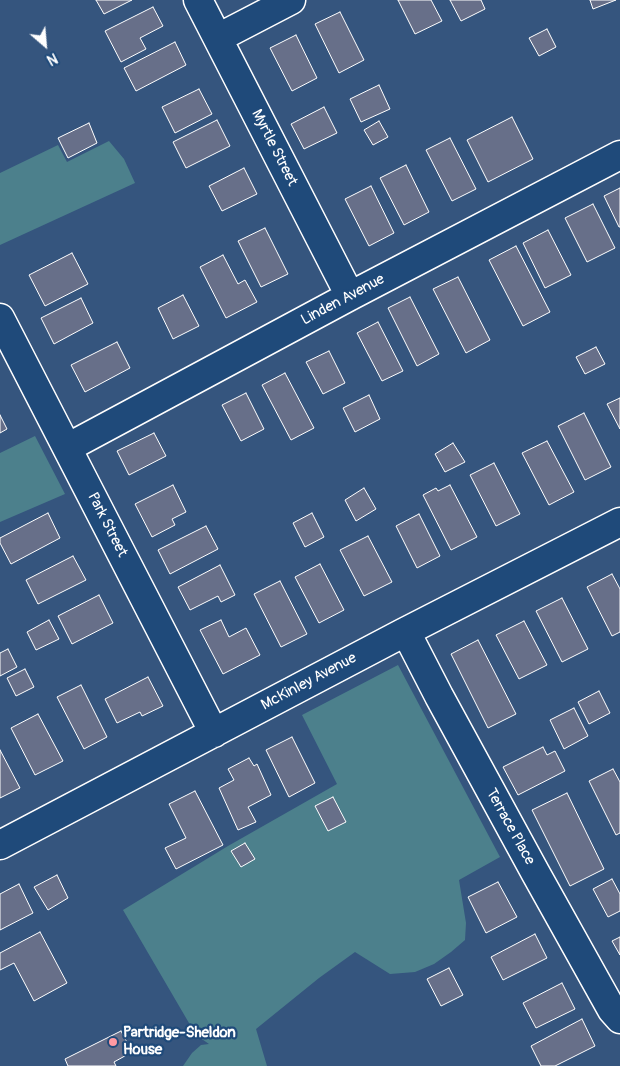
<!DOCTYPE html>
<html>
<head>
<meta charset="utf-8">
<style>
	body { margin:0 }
	#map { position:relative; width:620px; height:1066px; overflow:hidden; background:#35557e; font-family:Pangolin,sans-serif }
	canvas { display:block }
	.north { position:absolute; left:20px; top:20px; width:50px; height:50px; -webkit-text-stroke:4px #1f4a7a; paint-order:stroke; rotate:153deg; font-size:14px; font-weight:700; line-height:20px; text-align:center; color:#fff }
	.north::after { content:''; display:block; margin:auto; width:18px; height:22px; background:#fff; clip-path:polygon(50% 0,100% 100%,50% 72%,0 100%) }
</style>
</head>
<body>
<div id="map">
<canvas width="620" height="1066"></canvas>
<div class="north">N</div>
</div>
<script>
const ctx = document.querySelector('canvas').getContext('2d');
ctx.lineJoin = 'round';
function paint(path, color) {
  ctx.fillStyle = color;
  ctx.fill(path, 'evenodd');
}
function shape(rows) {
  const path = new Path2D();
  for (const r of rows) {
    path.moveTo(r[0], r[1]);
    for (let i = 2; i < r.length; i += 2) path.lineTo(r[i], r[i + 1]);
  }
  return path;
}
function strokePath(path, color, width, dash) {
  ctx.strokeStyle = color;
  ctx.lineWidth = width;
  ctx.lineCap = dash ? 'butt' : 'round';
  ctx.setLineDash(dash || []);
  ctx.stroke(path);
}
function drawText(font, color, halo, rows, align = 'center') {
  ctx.font = font + ' Pangolin,sans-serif';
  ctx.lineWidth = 4.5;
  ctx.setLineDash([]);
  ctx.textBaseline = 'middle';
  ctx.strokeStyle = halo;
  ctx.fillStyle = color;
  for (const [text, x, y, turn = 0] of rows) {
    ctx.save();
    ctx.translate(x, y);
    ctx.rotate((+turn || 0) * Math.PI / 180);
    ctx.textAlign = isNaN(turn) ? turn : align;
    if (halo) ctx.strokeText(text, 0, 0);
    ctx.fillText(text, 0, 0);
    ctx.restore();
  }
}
const green = shape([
	[109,141,124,159,135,183,0,245,0,173,58,145,67,162],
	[35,436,65,494,0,522,0,453],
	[398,665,500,857,459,880,466,923,465,940,451,952,434,964,415,972,390,974,355,952,319,978,256,1029,267,1066,183,1066,192,1053,201,1045,209,1044,196,1035,123,910,228,846,337,784,302,715]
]);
const building = shape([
	[96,0,132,0,104,14,96,0],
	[398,0,431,0,442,21,415,34,398,0],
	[450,0,481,0,485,9,461,21,450,0],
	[590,0,616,0,593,9,590,0],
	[153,7,163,26,140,38,146,49,121,62,105,31,153,7],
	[340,12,364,60,339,73,315,24,340,12],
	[547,29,556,47,539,56,529,38,547,29],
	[296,35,317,78,292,91,270,48,296,35],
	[175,42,186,65,136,91,124,68,175,42],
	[379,85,390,109,361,122,350,99,379,85],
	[199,89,212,114,175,133,162,107,199,89],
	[324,107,337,133,304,149,291,124,324,107],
	[512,117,533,159,488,182,467,140,512,117],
	[217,120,230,146,186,168,173,142,217,120],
	[379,121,388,137,373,145,364,130,379,121],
	[89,123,97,143,68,158,58,138,89,123],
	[450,138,476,189,452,201,426,150,450,138],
	[406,165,429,212,404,225,380,178,406,165],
	[244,168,257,194,222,211,209,186,244,168],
	[371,186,394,233,369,246,345,199,371,186],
	[620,188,620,227,619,227,604,196,620,188],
	[593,204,615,248,587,262,565,218,593,204],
	[265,228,288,274,261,287,238,241,265,228],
	[548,230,571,275,545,288,523,243,548,230],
	[516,246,550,312,523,326,489,260,516,246],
	[72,253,88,284,45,306,29,275,72,253],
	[223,255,238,284,245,280,257,302,226,318,200,267,223,255],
	[458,277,490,340,466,353,433,289,458,277],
	[183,295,199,326,173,339,158,308,183,295],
	[410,297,439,354,417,366,388,308,410,297],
	[81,298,93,323,54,344,41,318,81,298],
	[378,322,403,371,382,381,357,333,378,322],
	[117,342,130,368,85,392,71,365,117,342],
	[596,347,605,364,585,374,576,357,596,347],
	[329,351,345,383,323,394,306,362,329,351],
	[285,373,314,428,291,440,262,385,285,373],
	[246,393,264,429,241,441,222,405,246,393],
	[369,395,380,419,355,432,343,408,369,395],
	[620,398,620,429,607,404,620,398],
	[584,413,611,467,585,480,558,426,584,413],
	[0,415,7,429,0,433,0,415],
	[154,433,166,456,129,475,117,451,154,433],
	[547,441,574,492,549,505,522,453,547,441],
	[453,443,465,462,445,472,435,454,453,443],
	[494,463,520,514,496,526,470,475,494,463],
	[173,485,186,512,172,519,175,525,152,537,135,504,173,485],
	[450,485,477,537,451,550,423,495,436,488,438,491,450,485],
	[364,488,376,509,356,521,345,500,364,488],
	[48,513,60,538,11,564,0,543,0,538,48,513],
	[312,513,324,537,305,547,293,523,312,513],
	[419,514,440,556,417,568,396,526,419,514],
	[206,526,218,549,170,574,158,550,206,526],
	[368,536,392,582,364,596,340,550,368,536],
	[73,556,86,580,38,604,26,580,73,556],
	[320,564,344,610,319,623,295,577,320,564],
	[220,565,235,595,221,602,218,596,190,610,178,587,220,565],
	[612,574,620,589,620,632,612,636,587,587,612,574],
	[280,581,307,634,281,647,254,594,280,581],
	[99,595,113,623,72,644,58,616,99,595],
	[562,598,588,649,562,662,536,611,562,598],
	[49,620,59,639,36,650,27,632,49,620],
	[221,620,229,637,246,628,260,655,223,674,200,630,221,620],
	[524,621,547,665,519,679,496,635,524,621],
	[478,640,516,714,488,728,451,654,478,640],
	[8,649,17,667,0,676,0,653,8,649],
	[25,669,34,687,16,696,7,678,25,669],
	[148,677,163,706,142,716,140,712,117,723,105,699,148,677],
	[81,685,107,737,84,749,57,697,81,685],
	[599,691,610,713,589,724,578,702,599,691],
	[574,708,588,736,564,749,550,720,574,708],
	[38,714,63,761,35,775,11,728,38,714],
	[292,737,315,783,289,797,266,750,292,737],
	[543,747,547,755,555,751,565,771,518,795,503,767,543,747],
	[0,750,20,788,0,798,0,750],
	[249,758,254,766,257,764,271,795,248,807,256,822,238,830,219,788,234,780,228,769,249,758],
	[613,769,620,782,620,833,616,835,589,781,613,769],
	[195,791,223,845,176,869,165,848,186,838,169,804,195,791],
	[567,793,604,869,570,886,532,810,567,793],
	[333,797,346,822,328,831,315,806,333,797],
	[245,843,255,859,241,867,231,851,245,843],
	[57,875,68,898,48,910,34,887,57,875],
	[612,879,620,894,620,911,608,917,593,889,612,879],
	[498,882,517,917,486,933,468,897,498,882],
	[19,884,33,913,0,930,0,894,19,884],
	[40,932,67,983,34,1001,14,963,0,970,0,953,40,932],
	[535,934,547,958,503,980,491,957,535,934],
	[620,937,620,955,612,941,620,937],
	[449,968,463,995,441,1006,427,979,449,968],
	[562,983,575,1009,536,1028,523,1003,562,983],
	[582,1019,595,1046,555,1066,541,1066,531,1046,582,1019],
	[121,1031,132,1052,114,1062,116,1066,68,1066,65,1059,121,1031]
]);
const minor = shape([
	[198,0,350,296],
	[218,38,291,0],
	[0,318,214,733],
	[67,448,350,296,620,155],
	[406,632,439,696,535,872,612,1010,620,1019],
	[0,845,403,633,620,522]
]);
const markers = [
	[113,1042,5,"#ff9aa2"]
];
const streetNames = [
	["Myrtle Street",274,148,63],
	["Linden Avenue",343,300,-28],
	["Park Street",107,525,63],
	["McKinley Avenue",309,682,-28],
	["Terrace Place",510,827,61]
];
const poiNames = [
	["Partridge-Sheldon",123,1033],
	["House",123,1050]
];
paint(green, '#4c808c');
paint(building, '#676f89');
strokePath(building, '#fff', 1);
strokePath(minor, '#fff', 31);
strokePath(minor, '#1f4a7a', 28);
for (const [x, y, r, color] of markers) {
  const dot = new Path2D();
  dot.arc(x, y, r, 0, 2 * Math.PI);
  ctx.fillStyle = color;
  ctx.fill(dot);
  strokePath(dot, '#1f4a7a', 2);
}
drawText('15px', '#fff', '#1f4a7a', streetNames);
drawText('bold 15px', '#fff', '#1f4a7a', poiNames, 'left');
</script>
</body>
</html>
